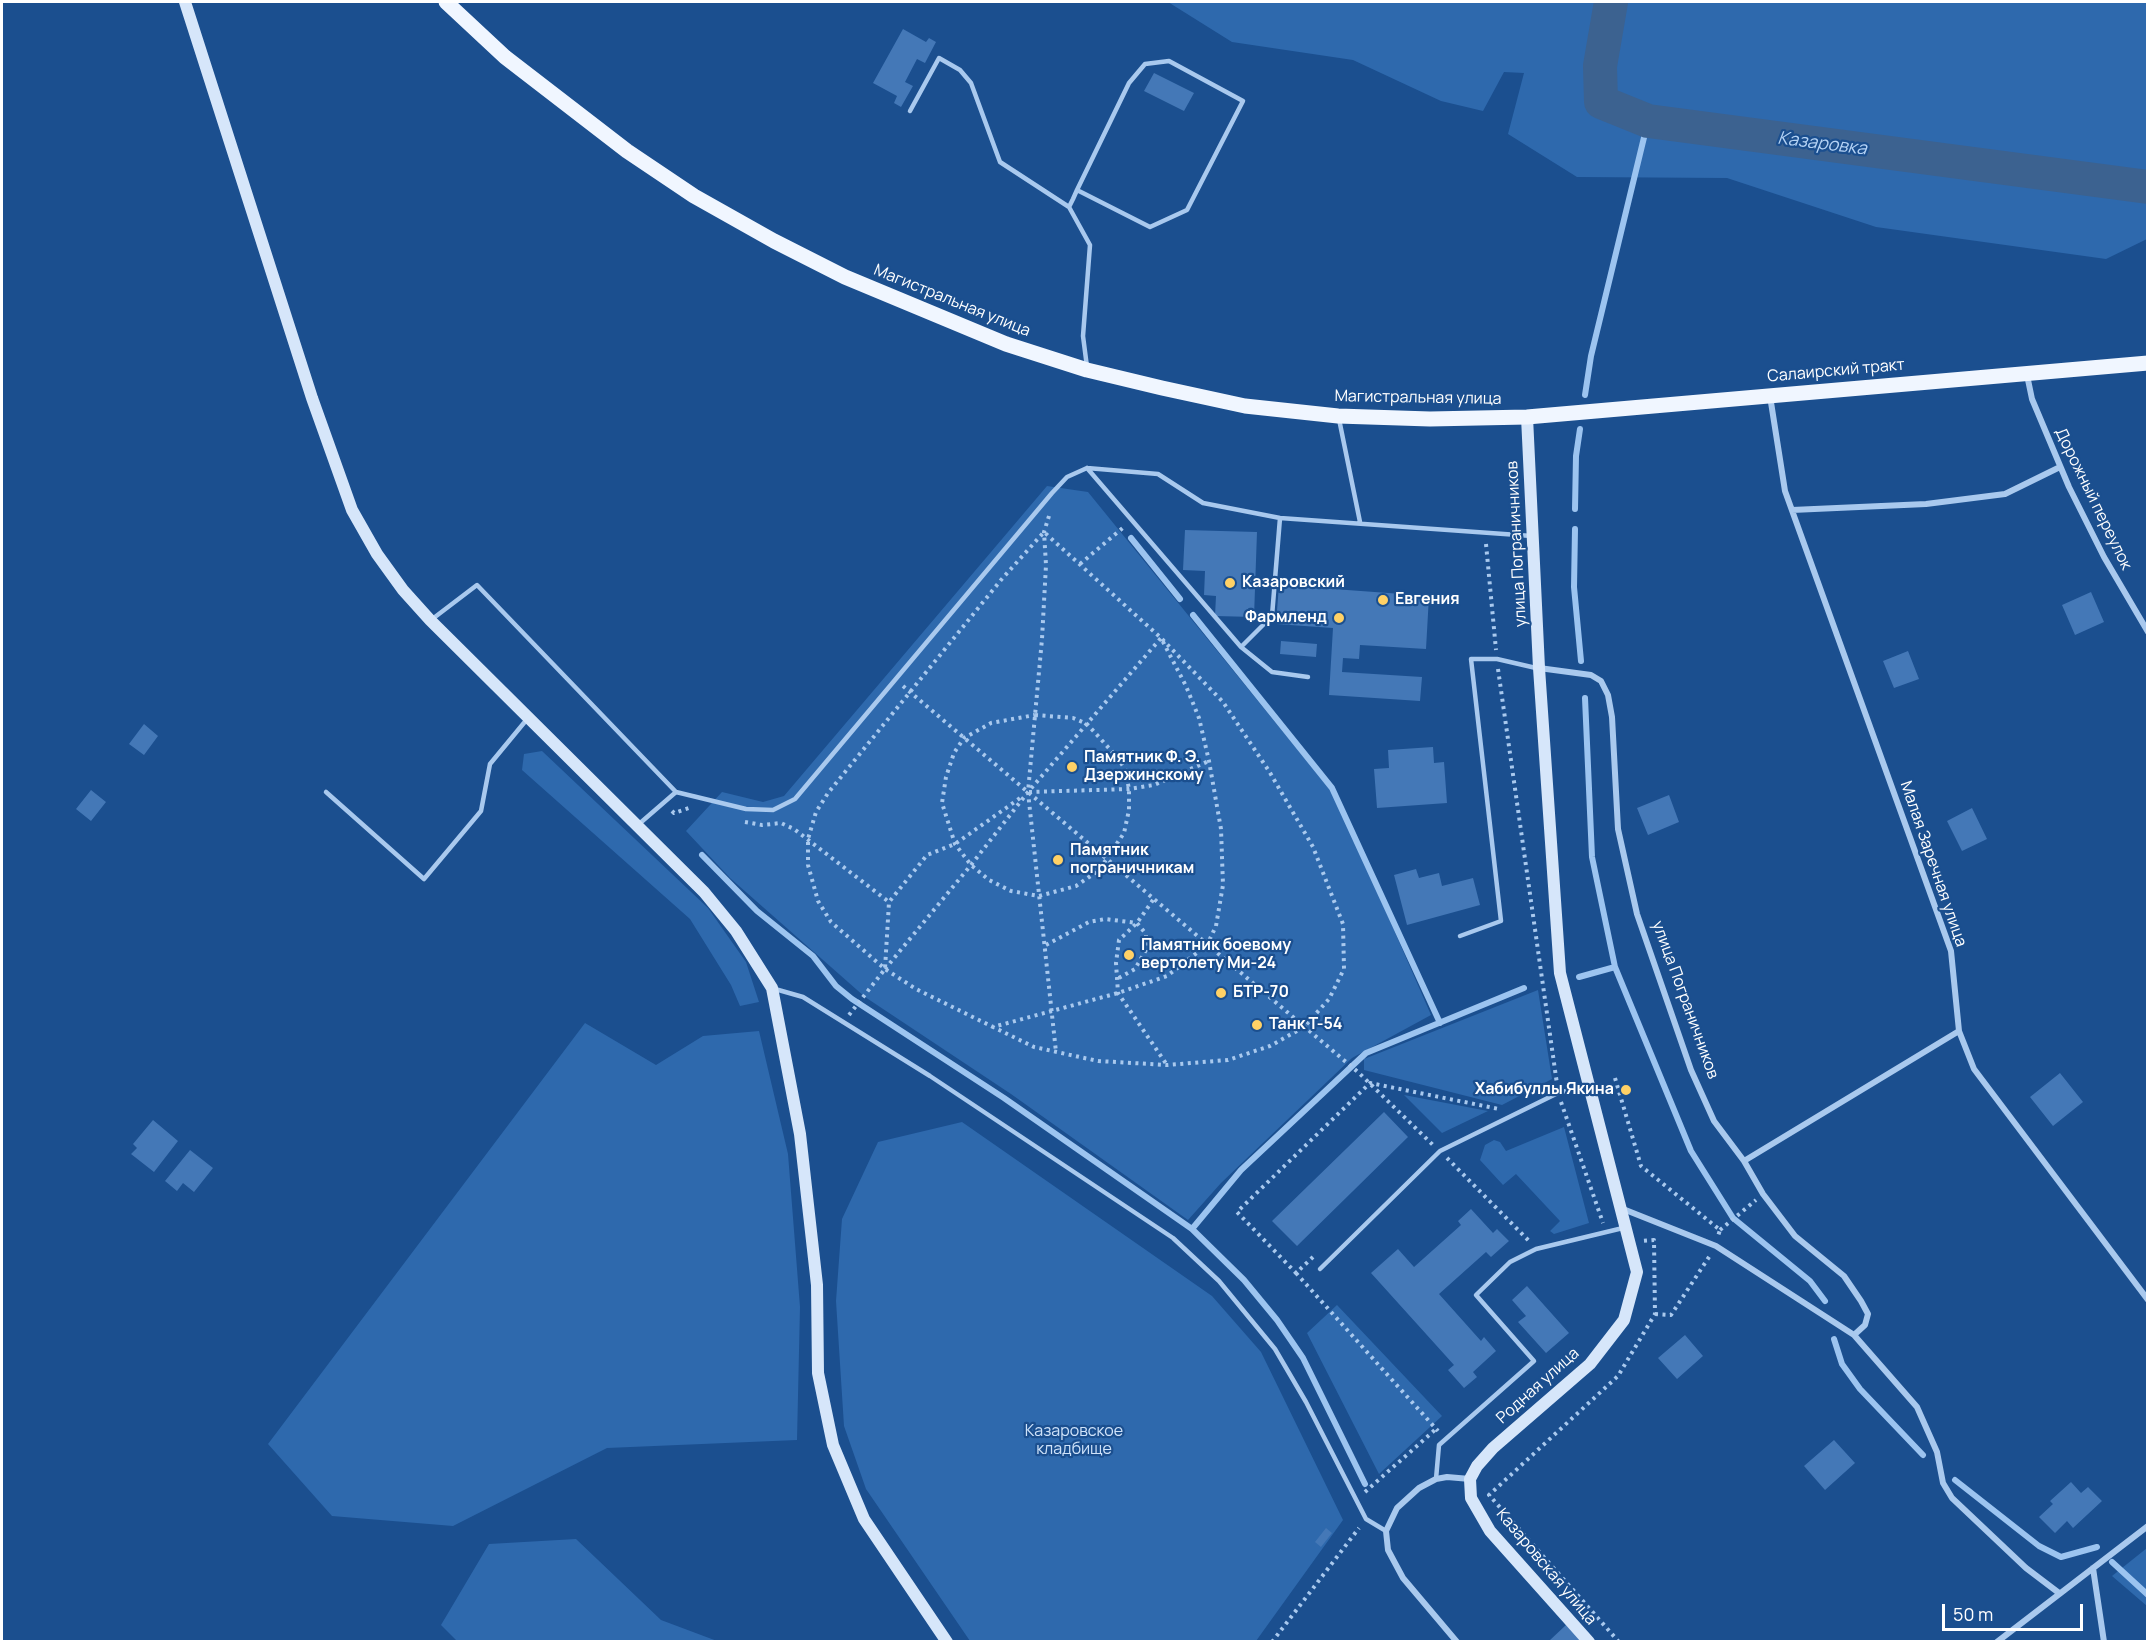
<!DOCTYPE html>
<html>
<head>
<meta charset="utf-8">
<style>
	body { margin:0 }
	#map { position:relative; width:2149px; height:1643px; overflow:hidden; background:#1b4f8f; font-family:Manrope,sans-serif }
	canvas { display:block }
	.frame { position:absolute; inset:0; border:3px solid #fff; pointer-events:none }
	.scale { position:absolute; left:1942px; top:1604px; width:141px; height:27px; box-sizing:border-box; border:3px solid #fff; border-top:0; padding-left:8px; font-size:18px; line-height:21px; white-space:nowrap; color:#fff; -webkit-text-stroke:4px #1b4f8f; paint-order:stroke }
</style>
</head>
<body>
<div id="map">
<canvas width="2149" height="1643"></canvas>
<div class="frame"></div>
<div class="scale">50 m</div>
</div>
<script>
const ctx = document.querySelector('canvas').getContext('2d');
ctx.lineJoin = 'round';
function paint(path, color) {
  ctx.fillStyle = color;
  ctx.fill(path, 'evenodd');
}
function shape(rows) {
  const path = new Path2D();
  for (const r of rows) {
    path.moveTo(r[0], r[1]);
    for (let i = 2; i < r.length; i += 2) path.lineTo(r[i], r[i + 1]);
  }
  return path;
}
function strokePath(path, color, width, dash) {
  ctx.strokeStyle = color;
  ctx.lineWidth = width;
  ctx.lineCap = dash ? 'butt' : 'round';
  ctx.setLineDash(dash || []);
  ctx.stroke(path);
}
function drawText(font, color, halo, rows, align = 'center') {
  ctx.font = font + ' Manrope,sans-serif';
  ctx.lineWidth = 4.5;
  ctx.setLineDash([]);
  ctx.textBaseline = 'middle';
  ctx.strokeStyle = halo;
  ctx.fillStyle = color;
  for (const [text, x, y, turn = 0] of rows) {
    ctx.save();
    ctx.translate(x, y);
    ctx.rotate((+turn || 0) * Math.PI / 180);
    ctx.textAlign = isNaN(turn) ? turn : align;
    if (halo) ctx.strokeText(text, 0, 0);
    ctx.fillText(text, 0, 0);
    ctx.restore();
  }
}
const green = shape([
	[1168,2,2147,2,2147,239,2106,259,1876,227,1727,178,1577,177,1508,134,1524,73,1504,72,1483,111,1441,101,1353,60,1232,42],
	[1047,486,1088,492,1336,797,1431,1015,1352,1058,1221,1183,1188,1220,1011,1094,865,997,730,878,686,831,722,792,763,802,784,796],
	[542,751,708,908,746,962,759,1002,740,1006,731,985,690,919,522,770,524,754],
	[1538,990,1552,1079,1502,1105,1364,1070,1364,1059],
	[585,1023,656,1065,703,1036,759,1031,788,1154,800,1307,797,1440,607,1448,453,1526,332,1516,268,1444],
	[1404,1095,1488,1111,1442,1133],
	[962,1122,1212,1296,1261,1352,1343,1520,1256,1641,970,1641,866,1489,844,1426,836,1301,842,1219,878,1142],
	[1564,1127,1589,1223,1554,1234,1550,1231,1560,1221,1516,1174,1503,1185,1480,1160,1485,1145,1494,1140,1500,1142,1506,1151],
	[1337,1305,1442,1416,1379,1474,1307,1333],
	[576,1539,661,1620,717,1641,457,1641,441,1625,489,1544],
	[2147,1548,2148,1549,2147,1606,2112,1576]
]);
const stream = shape([
	[1585,395,1591,356,1648,121],
	[1575,509,1576,456,1580,429],
	[1575,529,1574,587,1581,661],
	[1131,538,1180,599],
	[1193,615,1332,788,1440,1023],
	[1585,698,1592,857,1615,967,1691,1151,1733,1218,1810,1281,1825,1301],
	[702,855,757,911,813,956,836,986,852,999,1004,1098,1192,1229,1241,1170,1366,1053,1524,988],
	[1579,977,1615,967],
	[1192,1229,1244,1280,1277,1320,1303,1358,1365,1484],
	[1834,1339,1842,1364,1860,1389,1923,1455],
	[1955,1480,2039,1546,2061,1557,2097,1547],
	[2112,1562,2148,1595]
]);
const river = shape([
	[1611,2,1600,66,1601,102,1648,121,2148,187]
]);
const building = shape([
	[903,29,926,42,929,38,936,42,925,63,917,59,905,82,913,86,901,107,894,103,897,96,873,83],
	[1154,73,1194,93,1184,111,1144,91],
	[1185,530,1257,532,1254,617,1215,616,1216,596,1204,595,1205,571,1183,570],
	[1279,585,1429,596,1426,649,1360,645,1359,659,1343,658,1342,672,1422,677,1420,701,1329,695,1333,628,1276,624],
	[2091,592,2104,622,2075,635,2062,605],
	[1281,641,1317,644,1316,657,1280,654],
	[1908,651,1919,679,1894,688,1883,661],
	[144,724,158,736,144,755,129,744],
	[1433,747,1434,763,1444,762,1447,803,1377,808,1374,769,1389,768,1388,750],
	[91,790,106,802,91,821,76,809],
	[1669,795,1679,822,1648,835,1637,808],
	[1972,808,1987,839,1962,851,1947,821],
	[1416,869,1419,878,1439,873,1442,886,1473,878,1480,905,1407,925,1394,875],
	[2060,1073,2083,1102,2053,1126,2030,1097],
	[1384,1112,1408,1137,1297,1246,1272,1221],
	[153,1120,178,1141,154,1172,131,1154,137,1148,133,1144],
	[190,1150,213,1168,194,1192,183,1183,177,1191,165,1181],
	[1471,1209,1493,1233,1497,1229,1509,1241,1491,1257,1486,1252,1439,1294,1481,1341,1484,1337,1496,1351,1473,1372,1477,1377,1464,1388,1448,1370,1454,1365,1371,1273,1398,1249,1414,1267,1461,1225,1458,1221],
	[1527,1286,1569,1333,1546,1353,1518,1322,1526,1316,1512,1300],
	[1685,1335,1703,1356,1677,1379,1658,1358],
	[1834,1440,1855,1463,1825,1490,1804,1466],
	[2071,1482,2081,1493,2088,1487,2102,1501,2073,1528,2067,1521,2055,1533,2039,1517,2053,1504,2050,1501],
	[1326,1528,1332,1533,1321,1547,1315,1542],
	[1566,1625,1582,1641,1549,1641]
]);
const path = shape([
	[1049,516,1044,532,1046,565,1042,639,1028,792,1056,1052],
	[1486,544,1496,650],
	[1080,564,1125,526],
	[1498,669,1557,1084],
	[903,686,1359,1073,1433,1145],
	[1035,715,1073,718,1087,724,1117,757,1125,769,1129,789,1129,810,1124,833,1106,860,1095,873,1076,886,1039,896,1011,891,989,880,971,865,955,844,942,803,946,777,954,753,964,738,991,723,1035,715],
	[1029,792,1129,789,1154,785,1209,761],
	[672,811,674,813,692,807],
	[745,822,762,825,781,823,794,829,889,902],
	[1153,900,1137,923,1119,940,1116,963,1118,993,1167,1065],
	[1046,945,1089,922,1105,919,1137,923,1146,934,1146,950,1135,969,1117,979],
	[885,969,971,865,1028,792,1161,638,1186,686,1199,718,1209,761,1221,829,1223,885,1216,926,1207,945,1167,976,1118,993,993,1027,916,989,885,969,831,922,818,901,808,865,808,839,816,812,828,793,1001,580,1044,532,1161,638,1223,702,1269,771,1313,847,1343,924,1344,969,1329,999,1304,1027,1270,1046,1228,1060,1167,1065,1098,1061,1034,1047,993,1027],
	[849,1015,885,969,889,902,927,855,955,844,1023,796],
	[1615,1078,1641,1166,1720,1230,1718,1236],
	[1561,1102,1603,1223],
	[1447,1158,1530,1242],
	[1720,1230,1756,1200],
	[1313,1257,1296,1273,1237,1212,1370,1083,1499,1109],
	[1296,1273,1438,1431],
	[1655,1314,1671,1315,1711,1254],
	[1365,1492,1436,1429],
	[1272,1642,1359,1528],
	[1619,1642,1489,1495,1618,1376,1655,1314,1654,1240,1642,1241]
]);
const lane = shape([
	[910,111,939,58,960,70,971,83,1000,162,1069,207,1090,245,1083,336,1087,367],
	[1069,207,1073,199,1077,190,1129,83,1145,64,1169,61,1243,101,1187,210,1150,227,1077,190],
	[1339,419,1360,522],
	[1087,468,1241,647,1272,672,1308,677],
	[431,620,477,585,676,792],
	[1241,647,1272,616,1280,518],
	[326,792,424,879,481,811,490,764,528,718],
	[639,824,676,792,746,809,773,810,795,799,1052,493,1067,477,1087,468,1158,474,1203,503,1280,518,1532,536],
	[1460,936,1501,921,1471,659,1497,659,1536,668],
	[775,989,803,997,930,1076,1173,1238,1219,1281,1275,1349,1306,1402,1366,1519,1386,1531],
	[1320,1269,1440,1151,1558,1093,1587,1086],
	[1436,1479,1439,1445,1534,1361,1476,1295,1510,1262,1536,1249,1623,1228]
]);
const street = shape([
	[2027,375,2032,399,2069,487,2104,557,2148,632],
	[1770,396,1785,491,1951,951,1959,1031,1974,1069,2148,1300],
	[1792,510,1926,504,2005,494,2060,467],
	[1539,668,1591,675,1601,681,1608,695,1612,717,1618,829,1637,914,1691,1070,1714,1121,1744,1161,1763,1194,1795,1236,1844,1276,1861,1301,1868,1314,1865,1325,1854,1335],
	[1744,1161,1959,1031],
	[1623,1209,1716,1246,1854,1335,1917,1407,1937,1452,1943,1483,1952,1498,2026,1568,2059,1593],
	[2093,1568,2104,1642],
	[1457,1642,1403,1578,1388,1550,1386,1531,1397,1508,1419,1488,1436,1479,1447,1477,1470,1479],
	[1997,1642,2148,1526]
]);
const secondary = shape([
	[185,2,312,398,352,510,377,554,403,590,430,620,704,892,736,931,772,988,800,1134,817,1285,818,1373,833,1445,864,1519,947,1642],
	[1527,417,1539,668,1560,973,1637,1272,1624,1320,1590,1364,1493,1448,1477,1466,1470,1479,1471,1498,1490,1531,1589,1642]
]);
const primary = shape([
	[446,2,505,57,627,151,694,196,774,241,845,277,1006,344,1087,370,1162,388,1245,406,1338,416,1430,419,1527,417,2148,363]
]);
const markers = [
	[1230,583,6,"#ffd166"],
	[1383,600,6,"#ffd166"],
	[1339,618,6,"#ffd166"],
	[1072,767,6,"#ffd166"],
	[1058,860,6,"#ffd166"],
	[1129,955,6,"#ffd166"],
	[1221,993,6,"#ffd166"],
	[1257,1025,6,"#ffd166"],
	[1626,1090,6,"#ffd166"]
];
const streetNames = [
	["Магистральная улица",952,301,22],
	["Салаирский тракт",1836,371,-5],
	["Магистральная улица",1418,398,1],
	["Дорожный переулок",2093,499,64],
	["улица Пограничников",1517,544,-93],
	["Малая Заречная улица",1933,864,71],
	["улица Пограничников",1685,1000,70],
	["Родная улица",1538,1386,-42],
	["Казаровская улица",1546,1567,50]
];
const poiNames = [
	["Казаровский",1242,583],
	["Евгения",1395,600],
	["Фармленд",1327,618,"right"],
	["Памятник Ф. Э.",1084,758],
	["Дзержинскому",1084,776],
	["Памятник",1070,851],
	["пограничникам",1070,869],
	["Памятник боевому",1141,946],
	["вертолету Ми-24",1141,964],
	["БТР-70",1233,993],
	["Танк Т-54",1269,1025],
	["Хабибуллы Якина",1614,1090,"right"]
];
const parkNames = [
	["Казаровское",1074,1432],
	["кладбище",1074,1450]
];
const waterNames = [
	["Казаровка",1822,144,7]
];
paint(green, '#2e69ad');
strokePath(stream, '#9cc4f0', 6);
strokePath(river, '#3c6290', 34);
paint(building, '#4478b7');
strokePath(path, '#a9c9ee', 4, [3, 4.5]);
strokePath(lane, '#a9c9ee', 4.5);
strokePath(street, '#a9c9ee', 6);
strokePath(secondary, '#d6e6fa', 12);
strokePath(primary, '#f0f6ff', 15);
for (const [x, y, r, color] of markers) {
  const dot = new Path2D();
  dot.arc(x, y, r, 0, 2 * Math.PI);
  ctx.fillStyle = color;
  ctx.fill(dot);
  strokePath(dot, '#1b4f8f', 2);
}
drawText('16px', '#fff', '#1b4f8f', streetNames);
drawText('bold 16px', '#fff', '#1b4f8f', poiNames, 'left');
drawText('16px', '#cfe3fa', '#1b4f8f', parkNames);
drawText('italic 18px', '#b5d3f5', '#1b4f8f', waterNames);
</script>
</body>
</html>
